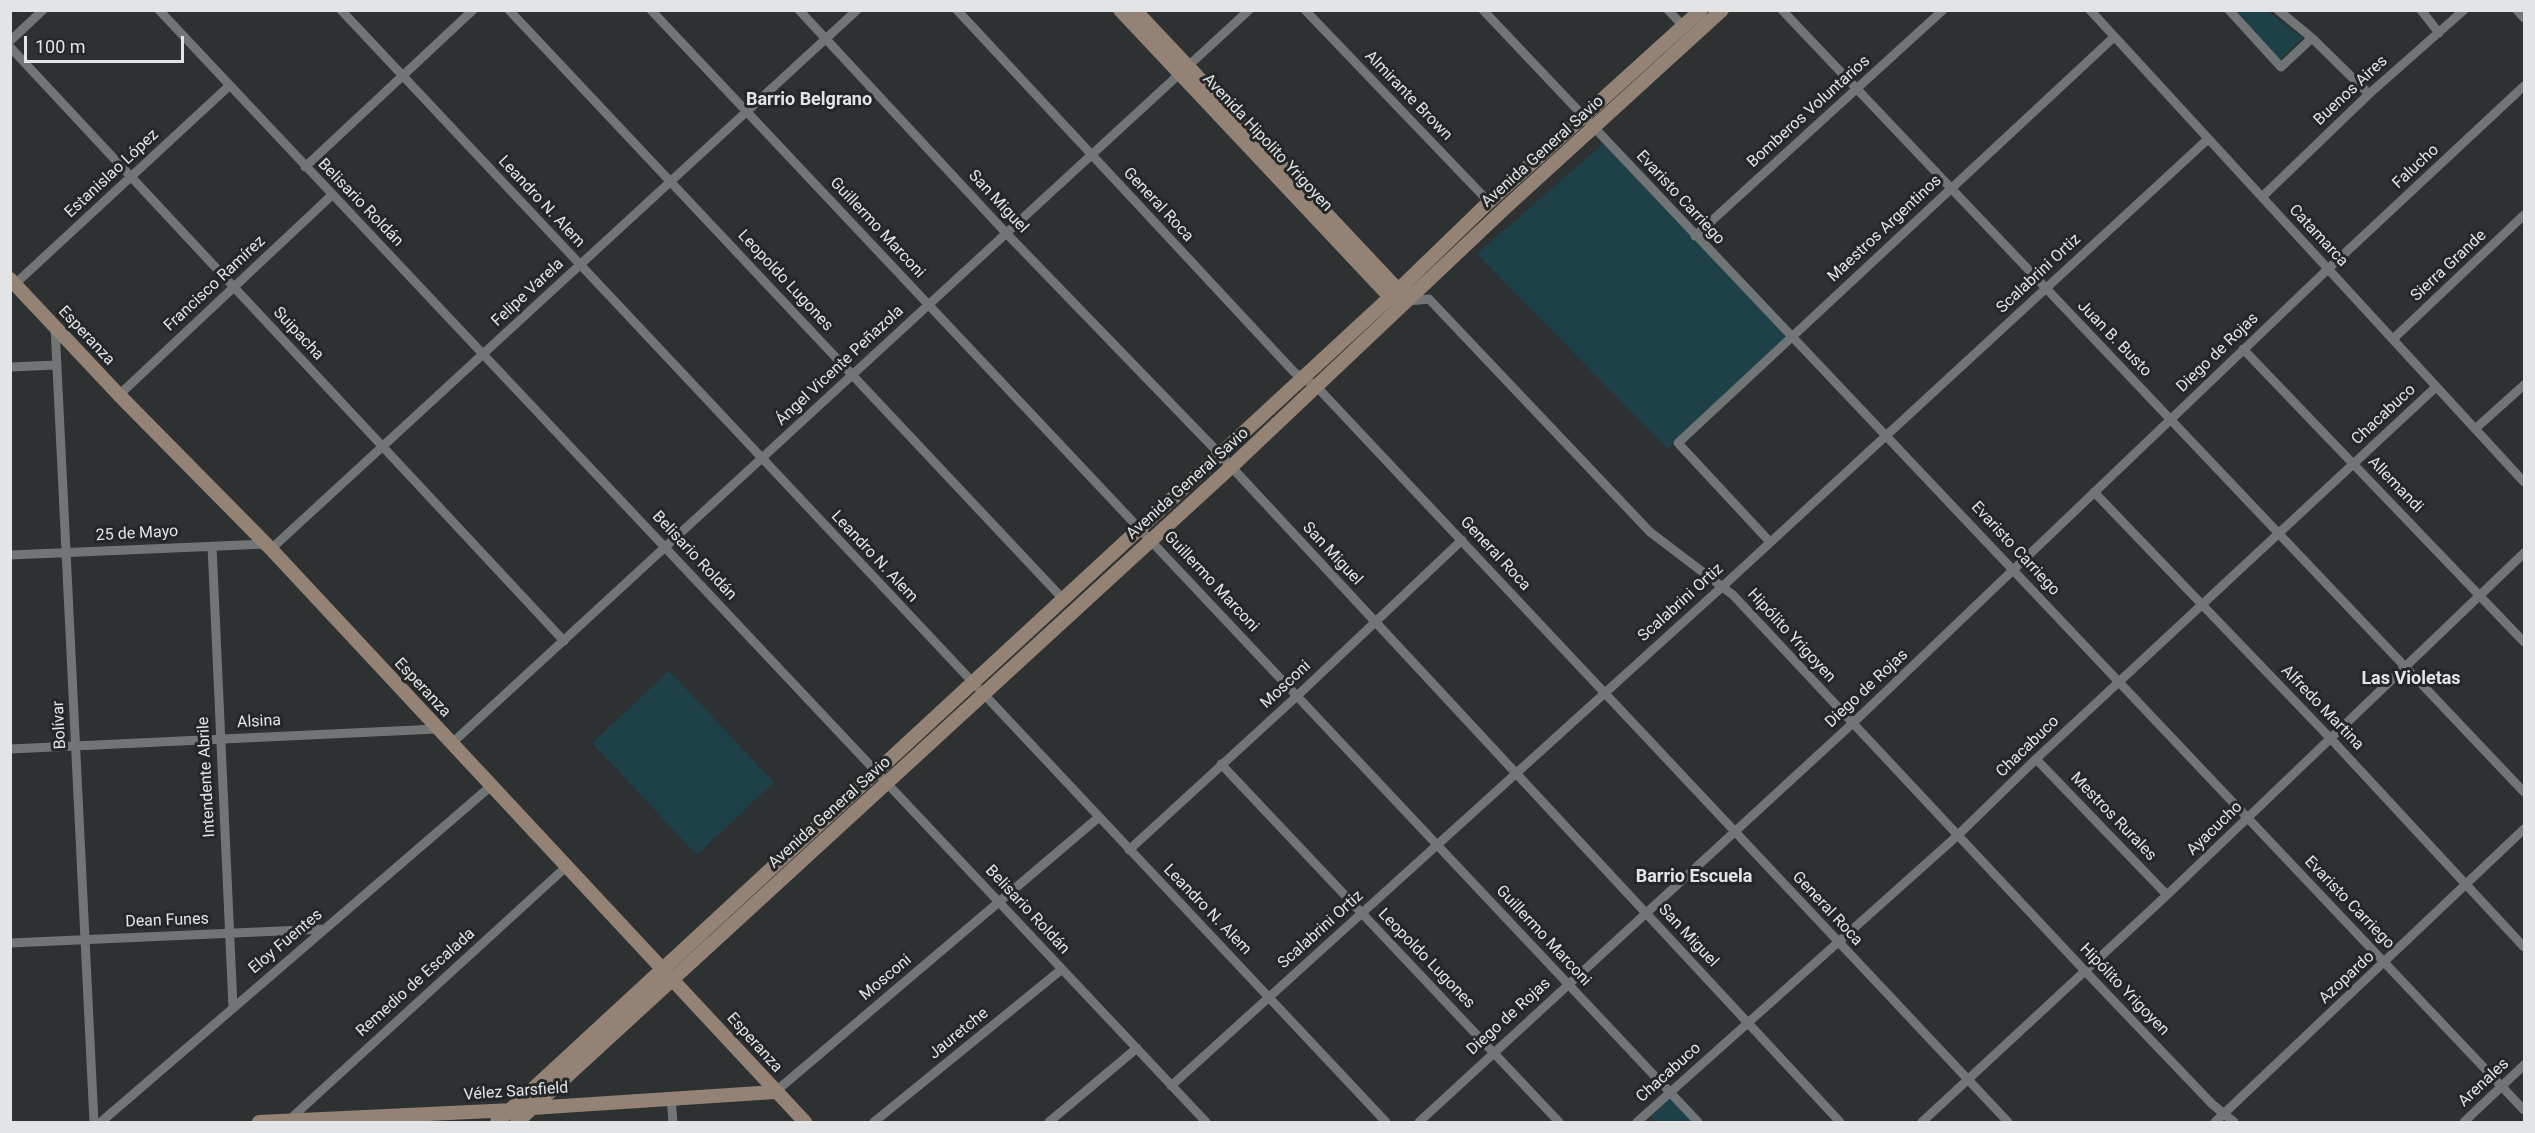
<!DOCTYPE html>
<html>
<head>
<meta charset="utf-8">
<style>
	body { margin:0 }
	#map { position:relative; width:2535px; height:1133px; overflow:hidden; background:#2d3132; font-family:Roboto,sans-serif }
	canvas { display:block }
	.frame { position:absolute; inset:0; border:12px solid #e2e4e5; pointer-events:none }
	.scale { position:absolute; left:24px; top:36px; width:160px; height:27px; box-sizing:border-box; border:3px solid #e2e4e5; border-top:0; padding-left:8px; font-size:18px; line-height:21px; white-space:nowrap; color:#e2e4e5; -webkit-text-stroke:4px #242728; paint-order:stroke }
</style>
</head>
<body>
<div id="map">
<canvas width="2535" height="1133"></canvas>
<div class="frame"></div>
<div class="scale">100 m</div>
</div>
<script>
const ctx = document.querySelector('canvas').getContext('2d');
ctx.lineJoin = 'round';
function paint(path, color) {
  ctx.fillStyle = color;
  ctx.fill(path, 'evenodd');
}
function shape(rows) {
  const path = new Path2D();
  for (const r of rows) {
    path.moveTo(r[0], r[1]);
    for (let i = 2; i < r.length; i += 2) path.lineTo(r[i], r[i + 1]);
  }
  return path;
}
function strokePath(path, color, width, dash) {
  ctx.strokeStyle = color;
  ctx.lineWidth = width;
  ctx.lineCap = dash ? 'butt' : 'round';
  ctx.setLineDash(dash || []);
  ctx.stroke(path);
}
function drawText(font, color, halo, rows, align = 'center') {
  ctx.font = font + ' Roboto,sans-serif';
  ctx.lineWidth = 6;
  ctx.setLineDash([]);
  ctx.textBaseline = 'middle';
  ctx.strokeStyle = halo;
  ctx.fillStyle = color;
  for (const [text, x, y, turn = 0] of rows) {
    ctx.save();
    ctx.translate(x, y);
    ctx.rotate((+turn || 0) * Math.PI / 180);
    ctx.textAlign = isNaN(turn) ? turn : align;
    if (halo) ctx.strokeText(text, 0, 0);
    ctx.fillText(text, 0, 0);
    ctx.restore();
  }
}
const green = shape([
	[2235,11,2266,11,2303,38,2279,60],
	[1606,141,1791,337,1668,449,1477,254],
	[669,671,774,782,697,855,592,743],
	[1670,1093,1698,1122,1656,1122,1647,1113]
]);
const minor = shape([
	[159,10,1206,1122],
	[341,10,1386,1122],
	[509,10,1063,599],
	[651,10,1698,1122],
	[799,10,1007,234,1212,446,1840,1122],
	[957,10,1294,372,1317,387,2008,1122],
	[1305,10,1489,202],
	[1483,10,2524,1110],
	[1668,10,1685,28],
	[1782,10,2524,792],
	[2090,10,2524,482],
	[2229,10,2281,67,2312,38],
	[2278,10,2312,38,2369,94],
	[2421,10,2439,33],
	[2517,10,2524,18],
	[10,41,43,10],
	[10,47,564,641],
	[305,167,473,10],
	[2262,197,2369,94,2464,10],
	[1695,236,1943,10],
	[15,284,229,86],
	[1409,301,1429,299,1650,532,1733,595,2085,971,2212,1104,2234,1122],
	[55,327,94,1122],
	[2393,339,2524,215],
	[2243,349,2524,642],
	[10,367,57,365],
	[119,395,332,195],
	[2475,429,2524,385],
	[2094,492,2332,740,2524,947],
	[1770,542,1678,443,2114,37],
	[212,546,233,1007],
	[271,549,857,10],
	[10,555,266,544],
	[451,744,1249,10],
	[10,749,437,729],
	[2036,759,2167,895],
	[1221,764,1559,1122],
	[1129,850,1297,696,1462,540],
	[10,943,325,929],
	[1171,1086,1723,586,2208,139],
	[775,1092,1099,817],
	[671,1098,673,1122],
	[289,1120,566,867],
	[101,1122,491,786],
	[874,1122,1062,969],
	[1049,1122,1137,1048],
	[1419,1122,1853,723,2328,269,2524,86],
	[1637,1122,1957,836,2036,759,2436,387],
	[1922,1122,2167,895,2524,553],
	[2215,1122,2524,829],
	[2464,1122,2524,1065]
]);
const secondary = shape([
	[1120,10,1390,297],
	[1135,10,1403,295],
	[10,279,119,395,271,549,805,1122],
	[532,1108,775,1092],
	[259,1122,513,1110],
	[497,1122,1399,289,1489,202,1701,10],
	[517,1122,1231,467,1505,208,1722,10]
]);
const streetNames = [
	["Buenos Aires",2351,91,-43],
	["Almirante Brown",1408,96,46],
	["Bomberos Voluntarios",1809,112,-42],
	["Avenida Hipolito Yrigoyen",1267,143,47],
	["Avenida General Savio",1543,152,-42],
	["Falucho",2416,167,-43],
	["Estanislao López",112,174,-43],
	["Evaristo Carriego",1680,198,47],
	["Leandro N. Alem",541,202,47],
	["San Miguel",998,202,47],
	["Belisario Roldán",360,203,46],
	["General Roca",1158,205,47],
	["Guillermo Marconi",877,228,47],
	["Maestros Argentinos",1885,229,-43],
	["Catamarca",2318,236,47],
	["Sierra Grande",2449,266,-43],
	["Scalabrini Ortiz",2039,274,-43],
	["Leopoldo Lugones",785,281,47],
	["Francisco Ramírez",215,284,-43],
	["Felipe Varela",528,293,-43],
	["Suipacha",298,334,47],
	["Esperanza",86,336,47],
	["Juan B. Busto",2114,339,46],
	["Diego de Rojas",2218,353,-44],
	["Ángel Vicente Peñazola",840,366,-43],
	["Chacabuco",2384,415,-43],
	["Avenida General Savio",1188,484,-42],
	["Allemandi",2395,485,46],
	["25 de Mayo",137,534,-3],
	["Evaristo Carriego",2015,549,47],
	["San Miguel",1332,554,47],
	["General Roca",1495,554,47],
	["Belisario Roldán",694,556,47],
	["Leandro N. Alem",874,557,47],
	["Guillermo Marconi",1211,582,47],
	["Scalabrini Ortiz",1681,603,-42],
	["Hipólito Yrigoyen",1791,636,47],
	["Mosconi",1286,685,-43],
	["Esperanza",422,688,47],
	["Diego de Rojas",1867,689,-43],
	["Alfredo Martina",2322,708,46],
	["Alsina",259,722,-3],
	["Bolívar",60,725,-93],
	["Chacabuco",2028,747,-44],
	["Intendente Abrile",207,777,-93],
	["Avenida General Savio",830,813,-42],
	["Mestros Rurales",2113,817,46],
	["Ayacucho",2215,829,-44],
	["Evaristo Carriego",2349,903,46],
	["General Roca",1827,909,47],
	["Belisario Roldán",1027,910,47],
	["Leandro N. Alem",1207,910,46],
	["Dean Funes",167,921,-2],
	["Scalabrini Ortiz",1321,930,-42],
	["Guillermo Marconi",1543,936,47],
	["San Miguel",1688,936,47],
	["Eloy Fuentes",286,942,-40],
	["Leopoldo Lugones",1426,959,46],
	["Mosconi",886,978,-40],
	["Azopardo",2347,978,-43],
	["Remedio de Escalada",416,983,-42],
	["Hipólito Yrigoyen",2124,990,46],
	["Diego de Rojas",1509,1017,-42],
	["Jauretche",959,1034,-39],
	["Esperanza",754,1043,48],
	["Chacabuco",1669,1073,-42],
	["Arenales",2484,1083,-43],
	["Vélez Sarsfield",516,1092,-4]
];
const neighbourhoodNames = [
	["Barrio Belgrano",809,100],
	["Las Violetas",2411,679],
	["Barrio Escuela",1694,877]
];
paint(green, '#1e4049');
strokePath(minor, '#717576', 9);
strokePath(secondary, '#948274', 14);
drawText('16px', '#e2e4e5', '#242728', streetNames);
drawText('bold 18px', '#e2e4e5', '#242728', neighbourhoodNames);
</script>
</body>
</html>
